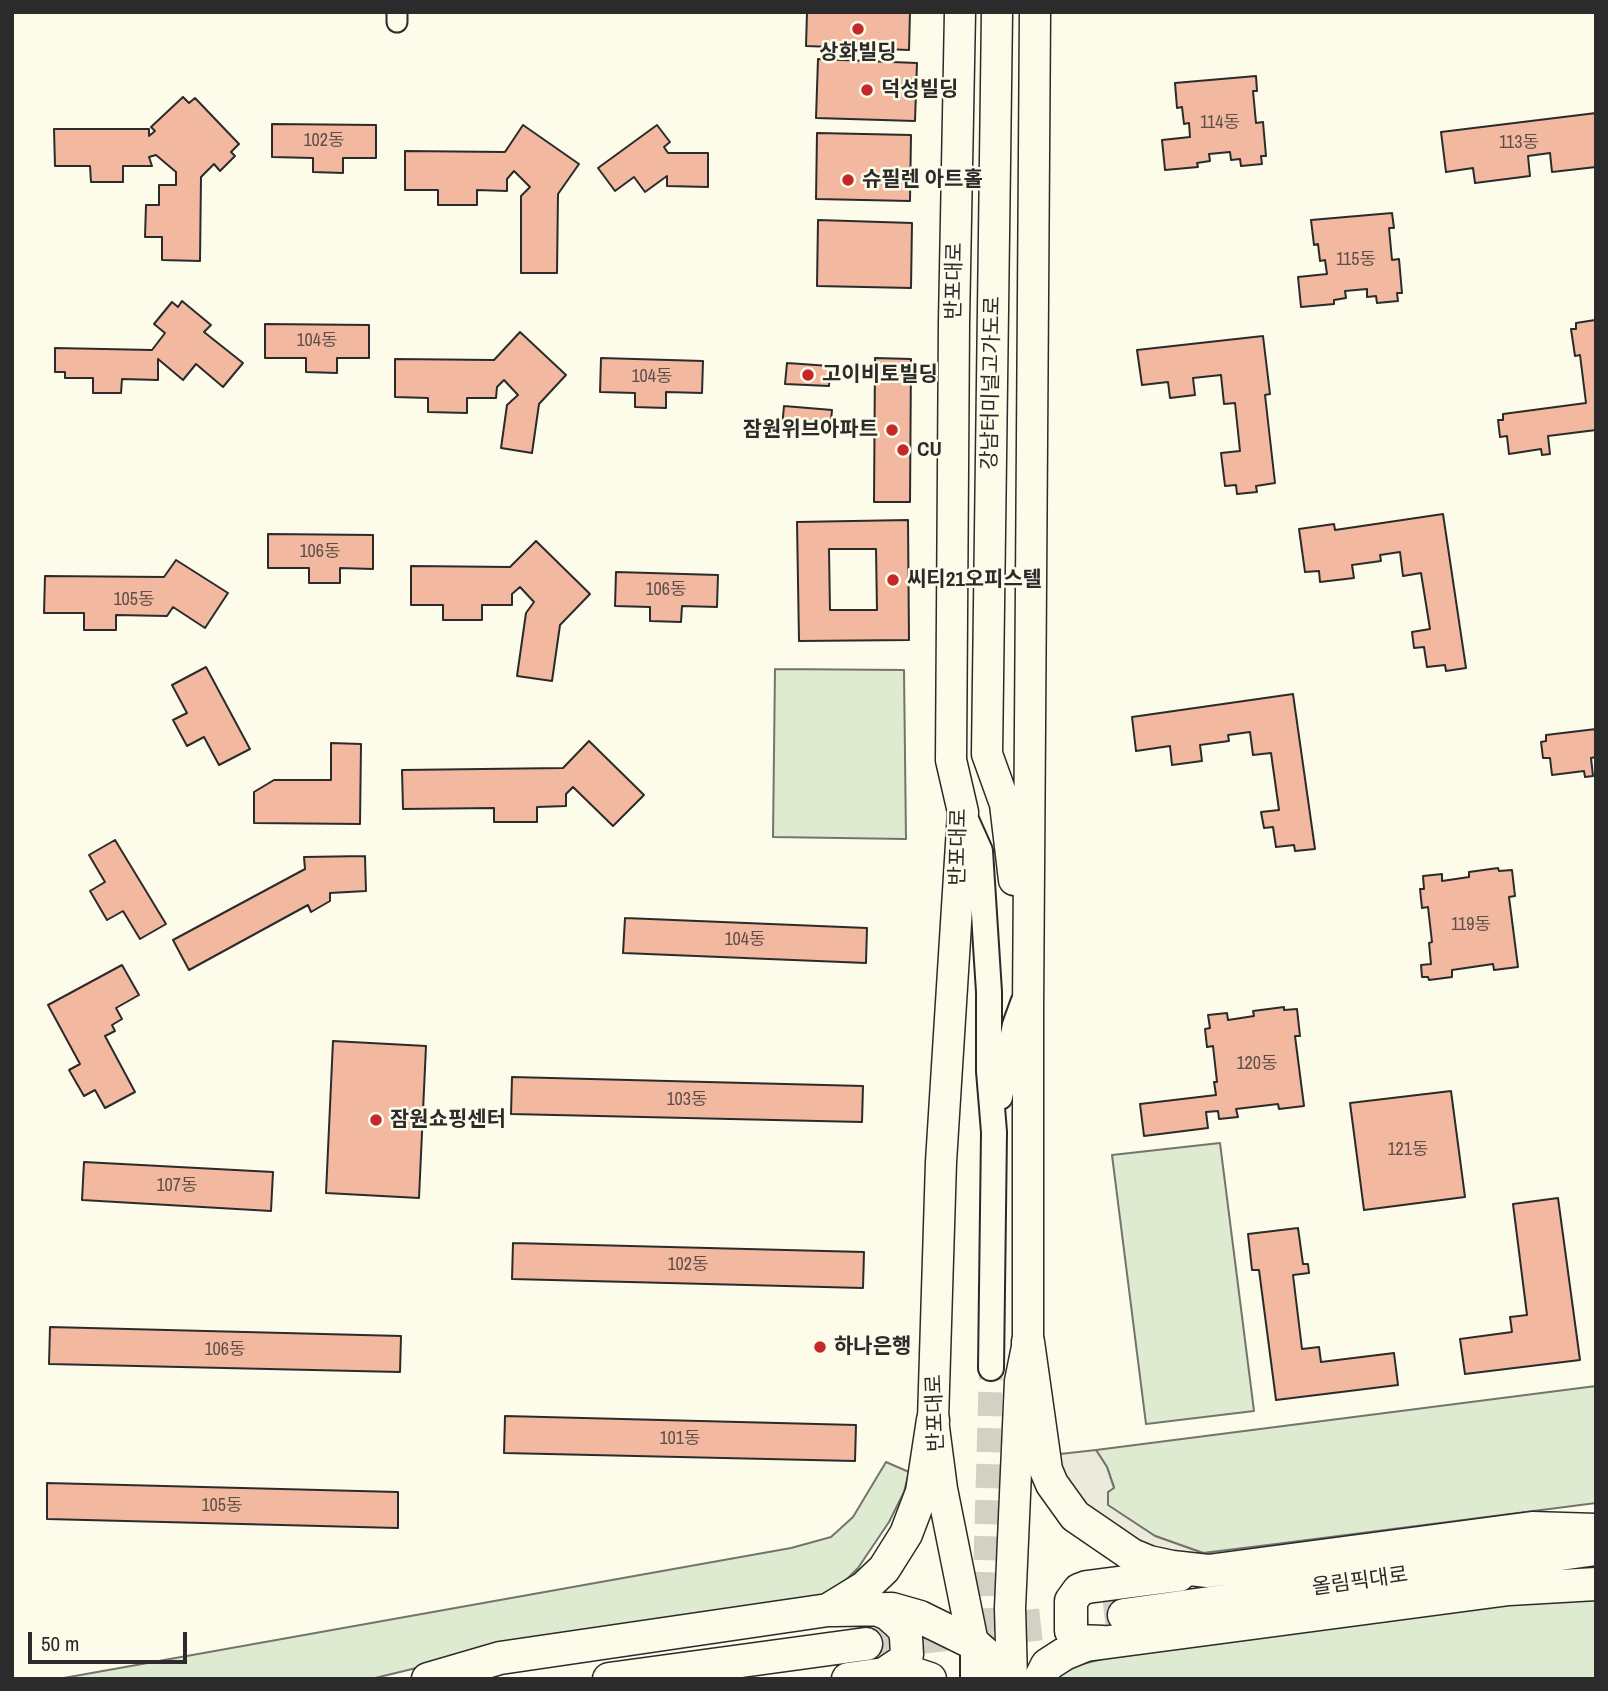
<!DOCTYPE html>
<html>
<head>
<meta charset="utf-8">
<style>
	body { margin:0 }
	#map { position:relative; width:1608px; height:1691px; overflow:hidden; background:#fdfbea; font-family:"Archivo Narrow",sans-serif }
	canvas { display:block }
	.frame { position:absolute; inset:0; border:14px solid #2b2b2b; pointer-events:none }
	.scale { position:absolute; left:28px; top:1632px; width:159px; height:32px; box-sizing:border-box; border:4px solid #2b2b2b; border-top:0; padding-left:9px; font-size:21px; line-height:24px; white-space:nowrap; color:#2b2b2b; -webkit-text-stroke:5px #fdfbea; paint-order:stroke }
</style>
</head>
<body>
<div id="map">
<canvas width="1608" height="1691"></canvas>
<div class="frame"></div>
<div class="scale">50 m</div>
</div>
<script>
const ctx = document.querySelector('canvas').getContext('2d');
ctx.lineJoin = 'round';
function paint(path, color) {
  ctx.fillStyle = color;
  ctx.fill(path, 'evenodd');
}
function shape(rows) {
  const path = new Path2D();
  for (const r of rows) {
    path.moveTo(r[0], r[1]);
    for (let i = 2; i < r.length; i += 2) path.lineTo(r[i], r[i + 1]);
  }
  return path;
}
function strokePath(path, color, width, dash) {
  ctx.strokeStyle = color;
  ctx.lineWidth = width;
  ctx.lineCap = dash ? 'butt' : 'round';
  ctx.setLineDash(dash || []);
  ctx.stroke(path);
}
function drawText(font, color, halo, rows, align = 'center') {
  ctx.font = font + ' "Archivo Narrow","Noto Sans KR",sans-serif';
  ctx.lineWidth = 5;
  ctx.setLineDash([]);
  ctx.textBaseline = 'middle';
  ctx.strokeStyle = halo;
  ctx.fillStyle = color;
  for (const [text, x, y, turn = 0] of rows) {
    ctx.save();
    ctx.translate(x, y);
    ctx.rotate((+turn || 0) * Math.PI / 180);
    ctx.textAlign = isNaN(turn) ? turn : align;
    if (halo) ctx.strokeText(text, 0, 0);
    ctx.fillText(text, 0, 0);
    ctx.restore();
  }
}
const green = shape([
	[775,669,904,670,906,839,773,837,775,669],
	[1220,1143,1254,1411,1146,1424,1112,1155,1220,1143],
	[1596,1386,1596,1503,1276,1544,1203,1553,1155,1536,1107,1505,1108,1492,1114,1487,1107,1467,1096,1450,1596,1386],
	[886,1462,909,1472,904,1492,889,1522,858,1568,824,1602,437,1663,371,1679,58,1679,791,1548,831,1537,853,1517,886,1462],
	[1596,1593,1596,1679,1054,1679,1078,1665,1107,1658,1596,1593]
]);
const parking = shape([
	[1096,1450,1107,1467,1114,1488,1108,1492,1108,1505,1155,1536,1203,1553,1171,1556,1136,1545,1074,1497,1051,1455,1096,1450]
]);
const building = shape([
	[807,12,910,12,909,50,806,46,807,12],
	[818,59,917,63,915,121,816,118,818,59],
	[1256,76,1257,91,1253,91,1256,123,1263,122,1266,156,1261,156,1262,164,1241,166,1240,159,1231,160,1230,152,1209,154,1210,161,1197,163,1198,167,1165,170,1162,140,1190,137,1189,123,1184,124,1182,107,1177,108,1175,83,1256,76],
	[183,97,189,103,195,98,239,144,231,152,235,156,220,171,214,164,201,177,200,261,162,260,162,237,145,237,146,205,159,205,159,185,176,185,176,172,156,155,149,157,152,166,123,166,123,182,91,182,90,166,55,166,54,129,149,129,149,136,155,131,151,127,183,97],
	[1596,113,1596,167,1552,172,1550,153,1528,156,1530,176,1475,183,1473,168,1446,172,1441,132,1596,113],
	[272,124,376,125,376,158,343,158,343,173,313,172,313,158,272,157,272,124],
	[523,125,579,164,558,194,557,273,521,273,521,196,530,187,514,171,507,179,507,191,477,190,477,205,438,205,438,190,405,190,405,151,505,152,523,125],
	[657,125,670,142,664,147,668,153,708,153,708,187,667,186,667,176,645,192,634,177,615,191,598,168,657,125],
	[817,133,911,135,910,201,816,199,817,133],
	[1392,213,1394,228,1389,228,1392,260,1399,259,1402,293,1397,293,1398,301,1377,303,1376,296,1367,297,1367,289,1345,291,1346,298,1334,300,1334,304,1301,307,1298,277,1327,274,1325,260,1320,261,1318,244,1314,245,1311,220,1392,213],
	[818,220,912,223,911,288,817,286,818,220],
	[182,301,211,325,204,332,243,363,223,387,196,364,183,380,158,359,158,380,122,379,121,393,93,393,93,378,65,378,65,372,55,372,55,348,152,350,165,333,154,324,172,302,178,307,182,301],
	[1595,320,1596,430,1548,436,1550,454,1542,455,1541,449,1509,454,1507,436,1500,437,1498,420,1503,420,1503,414,1586,403,1580,355,1575,356,1571,329,1576,329,1576,323,1595,320],
	[265,324,369,325,369,358,337,358,337,373,306,372,306,358,265,358,265,324],
	[520,332,566,375,539,404,532,453,501,448,507,405,518,395,504,380,497,387,496,398,467,398,467,413,428,412,428,398,395,397,395,359,494,360,520,332],
	[1263,336,1270,394,1265,395,1275,483,1256,486,1257,492,1237,494,1236,485,1225,486,1221,453,1240,451,1235,403,1224,404,1221,375,1193,378,1195,395,1170,398,1168,382,1142,385,1137,350,1263,336],
	[601,358,703,361,702,393,666,392,666,408,635,407,635,393,600,392,601,358],
	[875,358,911,359,910,502,874,502,875,358],
	[787,363,830,366,829,386,785,384,787,363],
	[784,406,832,410,830,432,782,428,784,406],
	[1443,514,1466,668,1446,671,1445,665,1427,667,1424,647,1414,648,1412,632,1430,629,1421,573,1403,576,1400,552,1380,555,1381,561,1352,565,1354,578,1320,582,1319,571,1305,572,1299,529,1334,524,1335,530,1443,514],
	[908,520,909,640,799,641,797,522,908,520],
	[829,549,876,549,877,610,830,610,829,549],
	[268,534,373,535,373,569,340,568,340,583,309,583,309,568,268,568,268,534],
	[536,541,590,594,560,625,552,681,517,676,526,613,534,602,520,587,512,594,512,605,482,605,482,620,443,620,443,605,411,605,411,566,510,567,536,541],
	[176,560,228,593,205,628,173,607,167,616,116,615,116,630,84,630,84,613,44,613,45,576,164,577,176,560],
	[616,572,718,575,717,607,682,606,681,622,650,621,650,607,615,606,616,572],
	[206,667,250,749,219,765,204,737,187,746,173,720,187,713,172,685,206,667],
	[1293,694,1315,849,1295,851,1294,845,1276,847,1273,827,1264,828,1261,812,1279,810,1271,753,1253,755,1250,732,1228,735,1229,741,1200,745,1202,761,1172,765,1170,746,1136,751,1132,717,1293,694],
	[1596,729,1596,757,1591,758,1593,776,1585,777,1584,771,1552,775,1550,758,1543,758,1541,742,1546,741,1546,735,1596,729],
	[589,741,644,795,613,826,573,787,566,794,566,806,537,807,537,822,494,822,494,808,403,809,402,770,563,768,589,741],
	[331,743,361,744,360,824,254,823,254,792,274,780,331,780,331,743],
	[115,840,166,924,140,939,123,911,107,920,90,891,105,882,89,855,115,840],
	[365,856,366,891,330,893,330,901,311,912,308,905,189,970,173,940,305,869,304,857,365,856],
	[1498,868,1499,871,1512,870,1515,896,1509,897,1518,967,1494,970,1493,964,1452,970,1452,977,1429,980,1428,977,1422,977,1421,965,1431,964,1429,943,1432,942,1428,907,1422,908,1420,889,1424,889,1423,876,1442,874,1442,881,1469,877,1469,872,1498,868],
	[625,918,867,928,866,963,623,953,625,918],
	[122,965,139,995,116,1008,122,1019,112,1025,115,1031,105,1036,135,1092,105,1108,95,1090,84,1096,69,1070,80,1064,48,1005,122,965],
	[1284,1007,1284,1010,1297,1009,1300,1036,1295,1036,1304,1106,1279,1109,1278,1104,1236,1109,1238,1117,1219,1119,1218,1111,1206,1112,1208,1128,1144,1136,1140,1104,1216,1095,1214,1082,1217,1082,1213,1046,1207,1047,1205,1029,1210,1028,1208,1015,1227,1013,1228,1020,1254,1016,1253,1011,1284,1007],
	[333,1041,426,1046,419,1198,326,1193,333,1041],
	[512,1077,863,1086,862,1122,511,1114,512,1077],
	[1451,1091,1465,1197,1364,1210,1350,1103,1451,1091],
	[84,1162,273,1172,271,1211,82,1200,84,1162],
	[1558,1198,1580,1360,1465,1374,1460,1339,1512,1332,1510,1317,1527,1315,1513,1204,1558,1198],
	[1298,1228,1303,1264,1308,1264,1309,1273,1293,1275,1302,1349,1319,1347,1321,1362,1394,1353,1398,1385,1276,1400,1259,1270,1252,1270,1248,1234,1298,1228],
	[513,1243,864,1252,863,1288,512,1279,513,1243],
	[50,1327,401,1336,400,1372,49,1364,50,1327],
	[505,1416,856,1425,855,1461,504,1453,505,1416],
	[47,1483,398,1492,398,1528,47,1519,47,1483]
]);
const tertiaryTunnel = shape([
	[988,1668,985,1580,991,1368]
]);
const trunkTunnel = shape([
	[866,1644,1124,1615]
]);
const minor = shape([
	[397,22,397,12]
]);
const tertiary = shape([
	[963,813,980,851,989,992,989,1071,994,1132,991,1368],
	[1000,1097,1015,1025,1023,1003],
	[973,1679,973,1643]
]);
const primary = shape([
	[960,12,954,322,951,760,963,812,941,1162,933,1420,942,1489,973,1643],
	[997,12,987,754,1005,804,1014,880],
	[1012,1679,1010,1608,1020,1381,1028,1342,1028,1011,1035,12]
]);
const trunk = shape([
	[1028,1342,1046,1470,1052,1484,1075,1516,1132,1555,1149,1562,1172,1567,1208,1571,1532,1528,1596,1530],
	[874,1608,888,1614,897,1622,904,1629,906,1637,907,1655,902,1662,887,1672],
	[833,1610,892,1609,920,1617,973,1643,989,1657,1002,1679],
	[1124,1615,1596,1549],
	[1103,1642,1077,1641,1071,1631,1071,1601,1079,1590,1087,1587,1179,1575],
	[428,1679,500,1658,828,1610,864,1588,884,1569,906,1534,922,1492,933,1420],
	[609,1679,866,1644],
	[848,1679,906,1671,930,1679],
	[1040,1679,1047,1665,1064,1654,1086,1645,1509,1589,1596,1584]
]);
const markers = [
	[858,29,7,"#c62828"],
	[867,90,7,"#c62828"],
	[848,180,7,"#c62828"],
	[808,375,7,"#c62828"],
	[892,430,7,"#c62828"],
	[903,450,7,"#c62828"],
	[893,580,7,"#c62828"],
	[376,1120,7,"#c62828"],
	[820,1347,7,"#c62828"]
];
const numberNames = [
	["114동",1220,123],
	["102동",324,141],
	["113동",1519,143],
	["115동",1356,260],
	["104동",317,341],
	["104동",652,377],
	["106동",320,552],
	["106동",666,590],
	["105동",134,600],
	["119동",1471,925],
	["104동",745,940],
	["120동",1257,1064],
	["103동",687,1100],
	["121동",1408,1150],
	["107동",177,1186],
	["102동",688,1265],
	["106동",225,1350],
	["101동",680,1439],
	["105동",222,1506]
];
const poiNames = [
	["상화빌딩",858,53,"center"],
	["덕성빌딩",881,90],
	["슈필렌 아트홀",862,180],
	["고이비토빌딩",822,375],
	["잠원위브아파트",878,430,"right"],
	["CU",917,450],
	["씨티21오피스텔",907,580],
	["잠원쇼핑센터",390,1120],
	["하나은행",834,1347]
];
const streetNames = [
	["반포대로",955,281,-89],
	["강남터미널고가도로",992,383,-89],
	["반포대로",959,847,-89],
	["반포대로",936,1413,-92],
	["올림픽대로",1360,1582,-8]
];
paint(green, '#deebd1');
strokePath(green, '#74746e', 2);
paint(parking, '#eceadb');
strokePath(parking, '#74746e', 2);
paint(building, '#f2b8a0');
strokePath(building, '#2b2b2b', 2);
strokePath(tertiaryTunnel, '#d3d1c4', 24, [24, 12]);
strokePath(trunkTunnel, '#d3d1c4', 32, [32, 16]);
strokePath(minor, '#2b2b2b', 23);
strokePath(tertiary, '#2b2b2b', 28);
strokePath(primary, '#2b2b2b', 33);
strokePath(trunk, '#2b2b2b', 35);
strokePath(minor, '#fdfbea', 19);
strokePath(tertiary, '#fdfbea', 24);
strokePath(primary, '#fdfbea', 30);
strokePath(trunk, '#fdfbea', 32);
for (const [x, y, r, color] of markers) {
  const dot = new Path2D();
  dot.arc(x, y, r, 0, 2 * Math.PI);
  ctx.fillStyle = color;
  ctx.fill(dot);
  strokePath(dot, '#fdfbea', 2.5);
}
drawText('18px', '#5d4e48', null, numberNames);
drawText('bold 21px', '#2b2b2b', '#fdfbea', poiNames, 'left');
drawText('21px', '#2b2b2b', '#fdfbea', streetNames);
</script>
</body>
</html>
